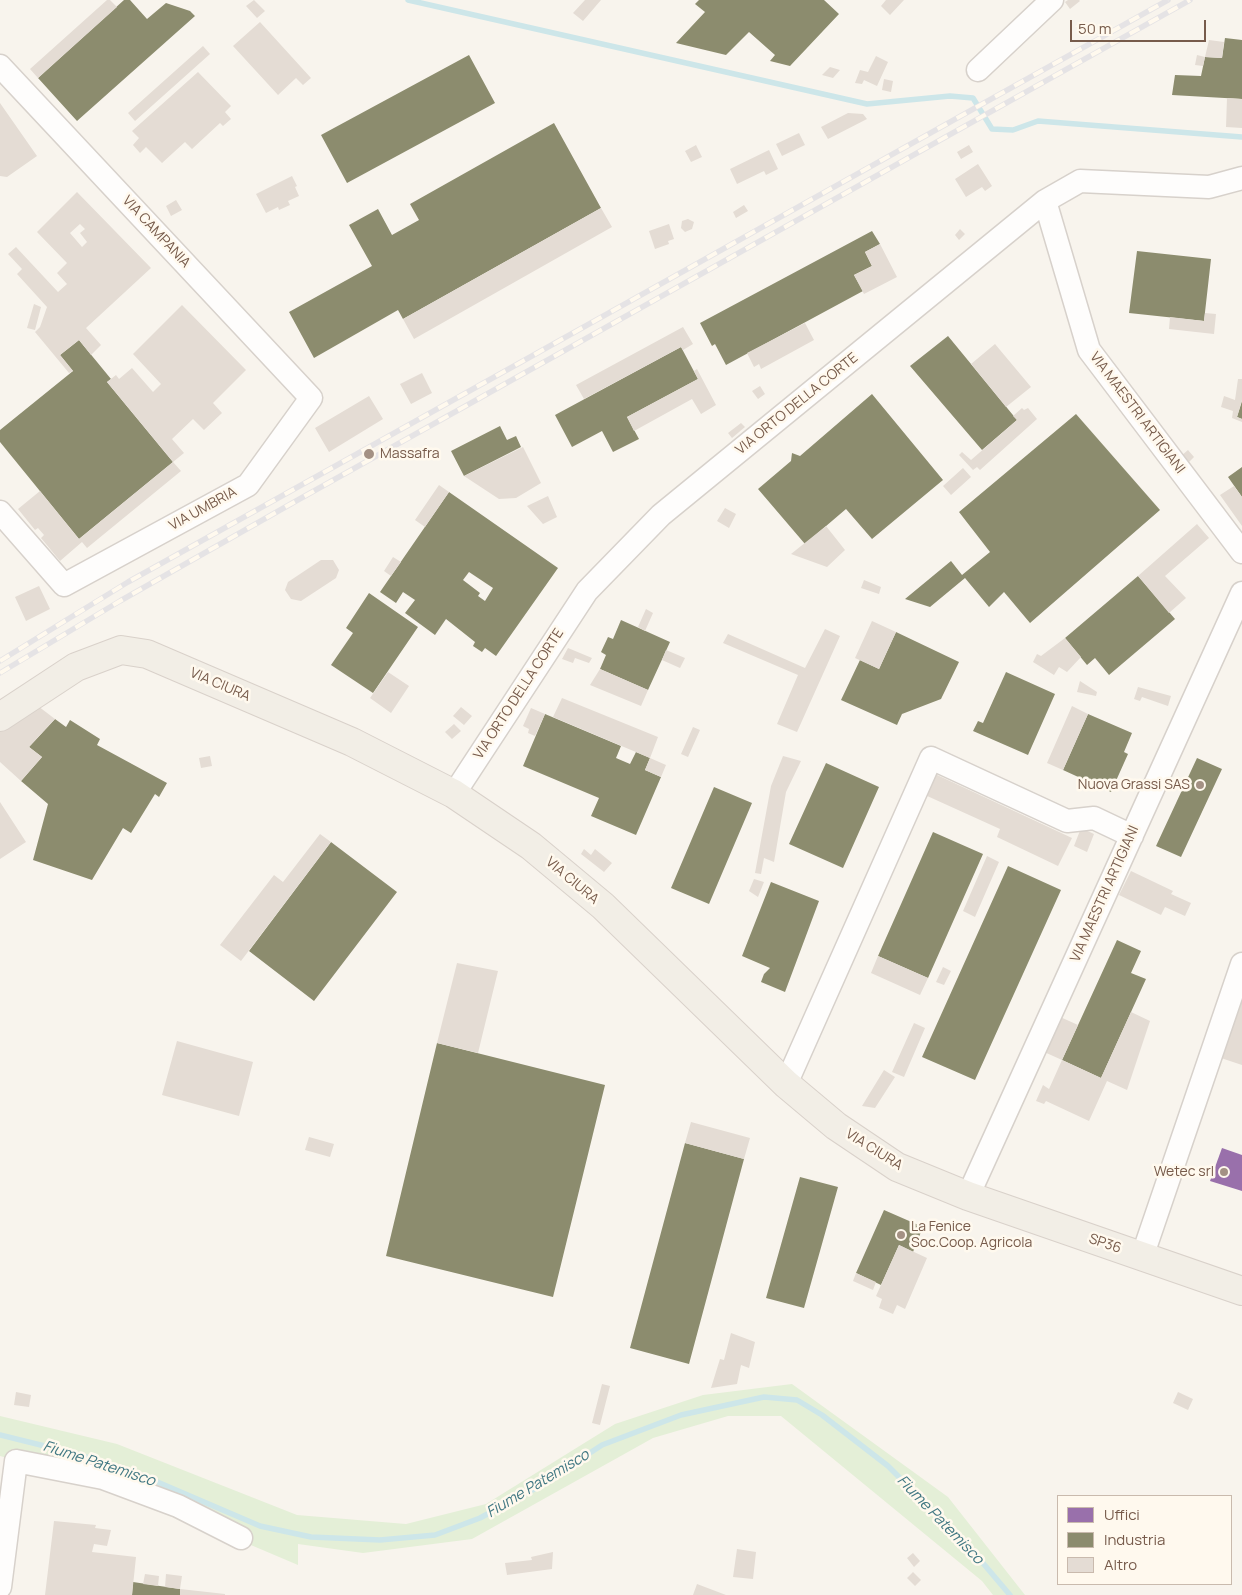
<!DOCTYPE html>
<html>
<head>
<meta charset="utf-8">
<style>
	body { margin:0 }
	#map { position:relative; width:1242px; height:1595px; overflow:hidden; background:#f8f4ed; font-family:Manrope,sans-serif }
	canvas { display:block }
	.legend { position:absolute; left:1057px; top:1495px; width:175px; height:90px; box-sizing:border-box; background:#fff9ee; border:1px solid #c9baad; margin:0; padding:6px 9px; list-style:none; font-size:15px; color:#775b4b }
	.legend li { display:flex; align-items:center; gap:10px; height:25px }
	.legend b { width:25px; border:1px solid #c9baad }
	.scale { position:absolute; left:1070px; top:20px; width:136px; height:22px; box-sizing:border-box; border:2px solid #775b4b; border-top:0; padding-left:6px; font-size:15px; line-height:18px; white-space:nowrap; color:#775b4b; -webkit-text-stroke:4px #fff9ee; paint-order:stroke }
</style>
</head>
<body>
<div id="map">
<canvas width="1242" height="1595"></canvas>
<ul class="legend">
<li><b style="height:14px;background:#9970ab"></b>Uffici</li>
<li><b style="height:14px;background:#8c8c6e"></b>Industria</li>
<li><b style="height:14px;background:#e4dcd4"></b>Altro</li>
</ul>
<div class="scale">50 m</div>
</div>
<script>
const ctx = document.querySelector('canvas').getContext('2d');
ctx.lineJoin = 'round';
function paint(path, color) {
  ctx.fillStyle = color;
  ctx.fill(path, 'evenodd');
}
function shape(rows) {
  const path = new Path2D();
  for (const r of rows) {
    path.moveTo(r[0], r[1]);
    for (let i = 2; i < r.length; i += 2) path.lineTo(r[i], r[i + 1]);
  }
  return path;
}
function strokePath(path, color, width, dash) {
  ctx.strokeStyle = color;
  ctx.lineWidth = width;
  ctx.lineCap = dash ? 'butt' : 'round';
  ctx.setLineDash(dash || []);
  ctx.stroke(path);
}
function drawText(font, color, halo, rows, align = 'center') {
  ctx.font = font + ' Manrope,sans-serif';
  ctx.lineWidth = 5;
  ctx.setLineDash([]);
  ctx.textBaseline = 'middle';
  ctx.strokeStyle = halo;
  ctx.fillStyle = color;
  for (const [text, x, y, turn = 0] of rows) {
    ctx.save();
    ctx.translate(x, y);
    ctx.rotate((+turn || 0) * Math.PI / 180);
    ctx.textAlign = isNaN(turn) ? turn : align;
    if (halo) ctx.strokeText(text, 0, 0);
    ctx.fillText(text, 0, 0);
    ctx.restore();
  }
}
const green = shape([
	[792,1384,948,1497,1025,1595,993,1595,982,1581,781,1416,728,1416,653,1438,472,1539,363,1553,298,1544,298,1565,114,1487,0,1456,0,1416,117,1444,297,1515,406,1524,486,1504,615,1424,703,1395]
]);
const offices = shape([
	[1222,1148,1242,1155,1242,1191,1210,1181]
]);
const industry = shape([
	[124,0,130,0,147,19,166,3,190,11,195,16,77,121,38,78],
	[699,0,824,0,839,14,790,66,770,61,775,55,749,32,726,55,676,43,705,12,695,4],
	[1225,38,1242,40,1242,99,1172,95,1175,75,1201,76,1205,57,1222,58],
	[469,55,495,103,347,183,321,135],
	[554,123,601,208,403,319,398,310,314,358,289,312,372,266,349,225,378,209,392,235,419,220,410,204],
	[872,231,880,244,865,252,872,266,854,275,863,291,726,365,715,344,712,346,700,323],
	[1137,251,1211,259,1204,321,1129,313],
	[948,336,1017,420,982,450,910,366],
	[79,340,111,379,107,382,173,462,79,539,0,442,0,430,73,371,60,355],
	[681,347,698,379,627,417,639,439,613,452,602,431,572,447,555,415],
	[872,394,943,480,872,539,846,509,805,544,758,489,791,461,792,453,800,456],
	[1242,401,1242,419,1237,417],
	[1076,414,1160,510,1030,623,1004,592,989,607,965,578,930,607,905,599,951,561,962,575,990,552,959,512],
	[500,426,507,440,516,436,521,447,464,476,451,451],
	[1242,467,1242,497,1228,477],
	[449,492,558,568,496,656,485,648,482,652,473,646,475,642,446,619,435,635,405,613,415,600,403,592,396,603,380,592],
	[469,572,493,588,485,601,478,596,480,593,463,580],
	[1138,576,1175,619,1109,675,1095,658,1087,665,1065,638],
	[369,593,418,627,373,693,331,665,353,633,346,628],
	[621,620,670,642,648,690,600,669,606,655,601,652,608,637,613,639],
	[896,632,959,662,941,699,902,714,897,725,841,700,860,660,879,669],
	[1006,672,1055,694,1028,755,973,731,978,721,983,723],
	[545,714,621,746,616,758,630,764,636,752,650,758,645,770,661,777,636,835,591,816,599,798,523,766],
	[1088,714,1132,733,1124,752,1128,754,1111,792,1063,770],
	[55,719,66,727,70,720,100,739,97,745,167,783,159,797,155,794,131,833,123,828,92,880,33,860,48,804,21,781,42,757,29,747],
	[1197,758,1222,769,1181,857,1156,846],
	[826,763,879,787,843,868,789,844],
	[714,787,752,803,709,904,671,888],
	[933,832,983,854,928,978,878,956],
	[331,842,397,892,314,1001,249,951],
	[1008,866,1061,890,975,1080,922,1057],
	[771,882,819,901,785,992,761,982,764,974,770,968,742,956],
	[1117,940,1141,951,1131,973,1146,979,1101,1078,1062,1060],
	[437,1043,605,1085,553,1297,386,1256],
	[685,1143,744,1159,689,1364,630,1348],
	[800,1177,838,1187,804,1308,766,1298],
	[884,1210,923,1227,913,1252,899,1245,881,1285,856,1273],
	[133,1582,180,1589,180,1595,132,1595]
]);
const stream = shape([
	[408,0,867,104,950,96,973,98,992,129,1013,130,1038,121,1242,137],
	[0,1435,77,1454,134,1472,260,1526,311,1537,380,1540,435,1535,480,1518,538,1487,602,1445,681,1415,764,1397,797,1400,822,1415,888,1466,971,1549,1010,1595]
]);
const building = shape([
	[107,0,110,0,117,7,38,78,30,69],
	[254,0,265,11,257,18,246,6],
	[585,0,601,0,583,21,573,13],
	[886,0,904,0,890,15,881,6],
	[1068,0,1079,0,1080,1,1070,9,1065,2],
	[260,22,311,78,303,85,296,78,278,95,233,46],
	[1209,40,1224,42,1222,58,1205,57],
	[203,46,210,54,135,121,128,113],
	[1197,55,1205,57,1203,66,1195,65],
	[876,56,888,62,877,86,864,80,862,84,855,83,860,70,868,72],
	[830,67,840,70,833,78,822,75],
	[198,72,231,106,225,112,231,119,223,126,220,123,192,149,185,142,162,163,146,147,140,153,133,145,139,138,132,131],
	[884,79,893,81,891,92,882,90],
	[1227,98,1242,99,1242,128,1226,127],
	[0,103,37,156,7,177,0,176],
	[848,113,863,114,867,119,828,139,821,127],
	[799,133,805,145,782,156,776,144],
	[696,145,702,157,691,162,685,151],
	[969,145,973,152,961,159,957,152],
	[769,150,778,169,766,175,764,171,737,184,730,169],
	[978,164,992,186,985,191,982,187,966,197,955,179],
	[292,176,297,186,295,187,299,196,288,201,290,205,279,210,278,207,266,213,256,194],
	[77,192,151,268,86,328,101,345,91,355,79,340,60,355,73,371,69,373,35,332,40,327,47,307,17,274,22,269,8,254,16,247,58,292,67,284,57,273,67,263,37,232],
	[80,224,85,229,80,233,87,242,82,247,70,233],
	[176,200,182,210,171,216,166,206],
	[744,205,748,211,736,218,733,212],
	[601,208,612,227,414,339,403,319],
	[688,219,694,222,692,229,685,232,681,228,682,221],
	[669,224,674,239,668,241,669,244,655,249,649,231],
	[960,229,965,234,959,240,955,235],
	[880,244,897,277,864,294,854,275,872,266,865,252],
	[34,304,41,307,35,330,27,328],
	[182,305,246,370,213,403,222,413,204,430,193,419,172,439,184,453,173,462,107,382,116,375,119,379,132,368,153,392,161,384,133,354],
	[1205,313,1216,314,1214,334,1169,329,1170,317,1204,321],
	[805,323,814,340,761,369,759,364,754,367,747,353],
	[683,327,693,344,683,350,681,347,584,399,576,385],
	[995,344,1031,387,1006,407,971,364],
	[697,369,716,405,701,414,692,399,634,431,627,417,698,379,694,371],
	[422,373,432,393,411,404,400,384],
	[1238,379,1242,379,1242,400,1237,417,1242,419,1242,422,1232,418,1233,411,1221,407,1224,396,1235,400],
	[760,386,765,394,758,399,752,391],
	[369,396,383,419,329,452,315,428],
	[1022,408,1024,410,1028,408,1037,419,980,470,977,467,973,470,959,455,962,452,971,460,1017,420,1013,416],
	[741,423,745,427,732,438,728,433],
	[523,447,541,483,516,498,499,499,464,476],
	[1188,450,1194,457,1187,464,1181,456],
	[173,462,181,471,87,548,82,542,60,561,41,538,44,535,38,528,35,530,18,509,40,491,79,539],
	[963,468,971,477,951,495,943,486],
	[439,485,449,492,425,527,415,520],
	[1234,486,1242,497,1242,526,1220,495],
	[548,496,557,517,543,524,527,506],
	[725,508,736,514,729,528,717,521],
	[1197,524,1209,538,1165,576,1186,598,1169,613,1138,576],
	[826,526,845,550,827,567,791,554],
	[393,557,401,562,391,576,384,571],
	[321,560,333,560,339,570,336,578,301,601,291,599,285,590,288,582],
	[864,580,881,587,879,594,861,588],
	[39,586,50,609,26,621,15,597],
	[646,609,653,613,645,631,638,627],
	[872,621,896,632,879,669,855,658],
	[825,629,840,636,797,732,777,724,798,675,723,643,728,634,805,668],
	[1065,638,1081,657,1067,672,1059,667,1054,675,1033,662,1037,654,1041,656],
	[568,648,592,658,589,663,575,658,573,663,562,659],
	[666,650,685,658,680,668,662,660],
	[600,669,648,690,641,706,590,685],
	[388,672,409,686,391,713,370,698],
	[1080,681,1097,692,1096,696,1077,692],
	[1138,687,1171,696,1168,706,1142,697,1140,701,1134,699],
	[562,698,658,737,650,758,553,717],
	[34,703,55,719,29,747,42,757,21,781,0,762,0,731,8,721],
	[1072,706,1088,714,1063,770,1047,763],
	[461,707,472,716,464,725,453,716],
	[531,708,545,714,535,736,528,733,529,729,523,726],
	[454,724,461,731,452,739,445,732],
	[693,727,700,730,688,757,681,754],
	[210,756,212,766,201,768,199,758],
	[783,756,801,761,786,792,774,862,764,858,761,874,755,873,771,786],
	[650,758,666,765,661,777,645,770],
	[935,774,1072,838,1058,866,997,837,1000,829,925,795],
	[0,802,26,842,0,859],
	[1081,828,1094,834,1087,852,1074,846],
	[320,834,331,842,241,961,220,945,274,875,283,882],
	[584,849,591,855,595,849,612,863,604,872,581,854],
	[987,856,999,862,975,917,963,911],
	[1131,871,1173,891,1171,894,1191,903,1185,916,1165,907,1161,915,1119,895],
	[754,879,764,882,758,897,749,891],
	[878,956,928,978,920,995,871,973],
	[457,963,498,971,478,1053,437,1043],
	[943,967,951,971,944,985,936,982],
	[1242,995,1242,1065,1221,1058],
	[1131,1012,1150,1021,1127,1090,1107,1081,1089,1121,1046,1101,1044,1104,1036,1101,1043,1085,1049,1089,1062,1060,1101,1078],
	[1058,1016,1078,1025,1062,1060,1042,1051],
	[914,1023,925,1028,904,1077,892,1072],
	[177,1041,253,1062,239,1116,162,1095],
	[884,1070,895,1077,875,1108,862,1106],
	[691,1122,750,1138,744,1159,685,1143],
	[309,1137,334,1144,330,1157,305,1150],
	[899,1245,927,1258,905,1309,897,1305,893,1314,879,1308,882,1299,876,1296],
	[856,1273,876,1282,873,1290,853,1281],
	[731,1333,755,1342,749,1368,741,1365,737,1384,711,1388,720,1359,724,1360],
	[602,1384,610,1386,600,1425,592,1423],
	[16,1392,31,1395,29,1407,14,1405],
	[1178,1392,1193,1399,1188,1410,1173,1403],
	[54,1521,96,1525,95,1528,111,1530,107,1546,94,1544,92,1552,136,1557,132,1595,45,1595],
	[737,1549,756,1552,753,1579,733,1577],
	[553,1552,552,1569,507,1575,505,1563,532,1560,531,1557],
	[913,1553,920,1561,914,1567,907,1558],
	[913,1572,921,1580,915,1586,907,1578],
	[145,1574,159,1576,158,1586,143,1584],
	[166,1574,182,1576,180,1589,165,1587],
	[697,1584,726,1595,693,1595],
	[180,1589,225,1594,225,1595,180,1595]
]);
const minor = shape([
	[0,66,311,398,248,485,64,585,0,512],
	[978,70,1052,0],
	[1045,201,1089,350,1242,552],
	[454,794,587,591,661,515,1045,201,1080,181,1209,187,1242,178],
	[786,1084,931,758,1067,821,1094,818,1132,836],
	[968,1196,1242,593],
	[1142,1257,1242,964],
	[0,1587,16,1461,103,1478,178,1506,241,1538]
]);
const major = shape([
	[0,717,76,667,121,650,147,654,352,742,454,794,531,846,603,906,786,1084,836,1126,897,1167,968,1196,1242,1291]
]);
const rail = shape([
	[0,661,128,582,1168,0],
	[0,673,120,601,296,501,1190,0]
]);
const markers = [
	[369,454,6,"#a49184"],
	[1200,785,5,"#a49184"],
	[1224,1172,5,"#a49184"],
	[901,1235,5,"#a49184"]
];
const streetNames = [
	["VIA CAMPANIA",156,232,47],
	["VIA ORTO DELLA CORTE",797,404,-39],
	["VIA MAESTRI ARTIGIANI",1137,413,53],
	["VIA UMBRIA",203,509,-29],
	["VIA CIURA",220,685,23],
	["VIA ORTO DELLA CORTE",519,694,-57],
	["VIA CIURA",572,881,40],
	["VIA MAESTRI ARTIGIANI",1105,894,-66],
	["VIA CIURA",874,1150,32],
	["SP36",1105,1244,19]
];
const poiNames = [
	["Massafra",380,454],
	["Nuova Grassi SAS",1190,785,"right"],
	["Wetec srl",1214,1172,"right"],
	["La Fenice",911,1227],
	["Soc.Coop. Agricola",911,1243]
];
const waterNames = [
	["Fiume Patemisco",99,1464,18],
	["Fiume Patemisco",538,1484,-31],
	["Fiume Patemisco",940,1520,46]
];
paint(green, '#e4efd7');
paint(offices, '#9970ab');
paint(industry, '#8c8c6e');
strokePath(stream, '#cde6e9', 5.5);
paint(building, '#e4dcd4');
strokePath(minor, '#d7d1cb', 25);
strokePath(major, '#d9d1ca', 30);
strokePath(minor, '#fefdfc', 22);
strokePath(major, '#f2eee6', 28);
strokePath(rail, '#e5e3e5', 5.5);
strokePath(rail, '#fff9ee', 4, [11]);
for (const [x, y, r, color] of markers) {
  const dot = new Path2D();
  dot.arc(x, y, r, 0, 2 * Math.PI);
  ctx.fillStyle = color;
  ctx.fill(dot);
  strokePath(dot, '#fff9ee', 2);
}
drawText('14px', '#775b4b', '#fff9ee', streetNames);
drawText('14px', '#775b4b', '#fff9ee', poiNames, 'left');
drawText('italic 15px', '#417883', '#fff9ee', waterNames);
</script>
</body>
</html>
